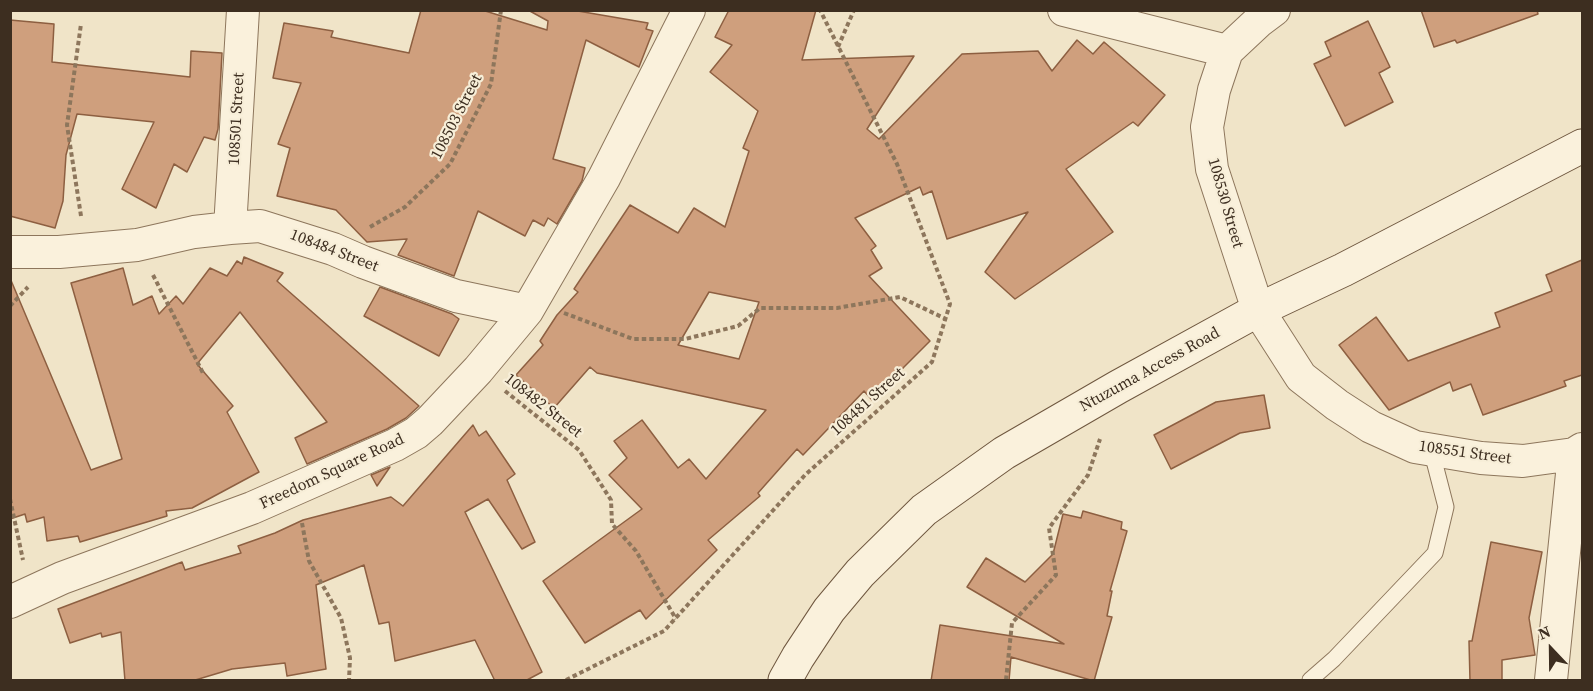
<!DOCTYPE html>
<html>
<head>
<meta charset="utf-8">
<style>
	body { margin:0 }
	#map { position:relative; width:1593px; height:691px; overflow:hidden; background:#f0e4c8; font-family:"Source Serif 4",serif }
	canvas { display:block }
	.frame { position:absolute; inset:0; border:12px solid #3d2e20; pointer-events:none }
	.north { position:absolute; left:1521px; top:619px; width:60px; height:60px; -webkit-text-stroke:4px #f7eed8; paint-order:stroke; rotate:338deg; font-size:16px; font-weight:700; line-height:24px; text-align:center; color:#3d2e20 }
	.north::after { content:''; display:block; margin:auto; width:21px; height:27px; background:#3d2e20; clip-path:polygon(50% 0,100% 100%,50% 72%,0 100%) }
</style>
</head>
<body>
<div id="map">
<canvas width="1593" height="691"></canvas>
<div class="frame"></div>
<div class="north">N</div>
</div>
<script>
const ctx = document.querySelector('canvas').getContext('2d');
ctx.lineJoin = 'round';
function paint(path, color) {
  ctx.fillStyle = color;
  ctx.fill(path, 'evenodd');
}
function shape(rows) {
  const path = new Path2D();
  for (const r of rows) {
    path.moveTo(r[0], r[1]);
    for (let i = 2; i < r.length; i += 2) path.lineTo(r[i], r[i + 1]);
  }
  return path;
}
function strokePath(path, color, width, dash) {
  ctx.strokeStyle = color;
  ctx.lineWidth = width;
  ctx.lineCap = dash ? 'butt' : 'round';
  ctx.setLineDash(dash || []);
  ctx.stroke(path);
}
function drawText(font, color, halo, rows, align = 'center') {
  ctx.font = font + ' "Source Serif 4",serif';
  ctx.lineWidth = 4.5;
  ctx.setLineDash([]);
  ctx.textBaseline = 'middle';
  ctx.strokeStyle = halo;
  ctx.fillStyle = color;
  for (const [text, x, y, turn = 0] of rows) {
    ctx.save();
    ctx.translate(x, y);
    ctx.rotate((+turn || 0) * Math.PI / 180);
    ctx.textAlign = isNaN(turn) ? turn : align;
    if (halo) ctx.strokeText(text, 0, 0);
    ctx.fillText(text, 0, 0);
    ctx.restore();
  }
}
const building = shape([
	[421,10,482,10,547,30,548,21,528,10,572,10,648,23,646,29,653,31,639,67,586,40,553,159,585,168,582,181,557,224,548,218,544,226,533,220,525,236,478,211,454,276,398,255,407,239,367,242,336,210,277,196,290,148,278,144,301,83,273,78,284,23,333,31,331,37,409,53,421,10],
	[729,10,816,10,802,60,914,56,867,129,879,139,962,54,1038,51,1052,71,1077,40,1093,54,1104,42,1165,95,1138,126,1133,122,1066,169,1113,232,1015,299,985,272,1028,212,947,239,932,191,923,195,920,187,855,218,876,246,871,250,882,268,869,276,930,341,904,367,893,379,895,381,872,400,864,391,803,455,797,449,758,493,760,496,708,540,717,550,646,619,640,610,585,643,543,581,642,509,609,475,627,458,614,441,642,420,678,468,689,459,706,479,766,410,597,373,590,367,554,408,516,375,543,345,540,341,557,315,578,292,574,289,630,205,678,233,694,208,725,227,749,151,743,148,758,111,710,72,732,45,715,37,729,10],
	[709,292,759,302,739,359,678,345,709,292],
	[1421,10,1537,10,1538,14,1457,43,1455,40,1434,47,1421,10],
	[10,20,54,24,52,62,190,77,191,51,222,53,218,129,215,140,204,137,187,172,174,164,156,208,122,189,154,122,77,114,66,155,63,201,55,228,10,216,10,20],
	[1368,21,1390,67,1379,73,1393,102,1345,126,1314,64,1331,56,1325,42,1368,21],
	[244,257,283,273,277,281,419,406,406,418,387,429,307,464,295,438,327,422,240,312,197,364,233,406,227,412,259,472,192,508,166,511,167,516,80,542,78,536,47,541,44,517,27,522,25,514,10,519,10,278,91,470,122,459,71,283,123,268,133,305,152,296,159,314,176,296,183,304,210,268,227,276,237,261,242,264,244,257],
	[1582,260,1582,375,1564,381,1566,386,1532,398,1483,415,1471,384,1453,391,1450,382,1389,410,1339,345,1376,317,1408,361,1500,327,1495,313,1552,291,1546,275,1582,260],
	[380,287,452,314,459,319,439,356,364,316,380,287],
	[1264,395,1270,428,1240,433,1171,469,1154,435,1216,402,1264,395],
	[473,425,479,436,486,431,515,474,507,480,535,542,522,549,488,499,465,512,542,672,525,681,495,681,475,640,395,661,389,622,379,624,364,565,316,585,326,669,287,676,285,663,232,669,192,681,125,681,121,632,102,637,101,633,70,643,58,609,182,562,185,570,241,553,238,546,275,533,303,520,391,497,403,506,473,425],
	[390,467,377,486,371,475,390,467],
	[1083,511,1122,522,1121,529,1127,531,1110,591,1112,591,1107,616,1112,617,1094,681,1011,657,1009,681,931,681,940,625,1064,644,967,587,986,558,1025,582,1053,554,1063,514,1081,518,1083,511],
	[1491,542,1542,552,1529,618,1535,655,1502,660,1502,681,1470,681,1469,641,1472,641,1491,542]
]);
const path = shape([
	[838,47,854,10],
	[81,216,67,125,81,24],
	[370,227,405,207,450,164,491,84,501,10],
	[153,275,203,373],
	[10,306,28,287],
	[564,313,633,339,685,339,738,326,760,308,837,308,900,297,946,319],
	[505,391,579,450,611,500,612,524,636,551,676,619],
	[10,499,23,560],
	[302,523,309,561,341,618,350,658,349,680],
	[566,680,664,631,805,475,932,362,950,304,897,164,820,10],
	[1006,680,1012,623,1056,575,1049,528,1088,475,1100,439]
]);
const lane = shape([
	[1310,680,1334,659,1435,553,1446,507,1431,449]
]);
const street = shape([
	[1064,10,1227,51],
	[1274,10,1258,22,1227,51,1214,90,1207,127,1212,169,1258,310,1301,377,1337,405,1371,427,1415,447,1481,458,1523,461,1574,454,1582,449],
	[230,228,243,10],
	[10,252,59,252,137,245,194,232,230,228,260,226,333,249,363,262,456,296,527,311],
	[10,602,62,578,252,508,395,445,416,433,430,421,478,370,527,311,604,178,689,10],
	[1551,680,1574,454]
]);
const secondary = shape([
	[785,680,798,657,829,610,860,573,924,510,1004,453,1118,387,1258,310,1343,270,1582,146]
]);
const streetNames = [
	["108503 Street",457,117,-63],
	["108501 Street",237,119,-87],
	["108530 Street",1225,203,74],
	["108484 Street",334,251,21],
	["Ntuzuma Access Road",1150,370,-29],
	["108481 Street",868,402,-42],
	["108482 Street",543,406,38],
	["108551 Street",1465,453,8],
	["Freedom Square Road",332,472,-25]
];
paint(building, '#cf9f7d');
strokePath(building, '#8d5f41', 1.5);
strokePath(lane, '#8d765c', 17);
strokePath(street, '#8d765c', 34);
strokePath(secondary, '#6f573f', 35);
strokePath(path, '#8d765c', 4, [4.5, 3]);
strokePath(lane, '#faf1dc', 15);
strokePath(street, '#faf1dc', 32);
strokePath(secondary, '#faf1dc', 33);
drawText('16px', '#3d2e20', '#f7eed8', streetNames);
</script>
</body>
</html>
